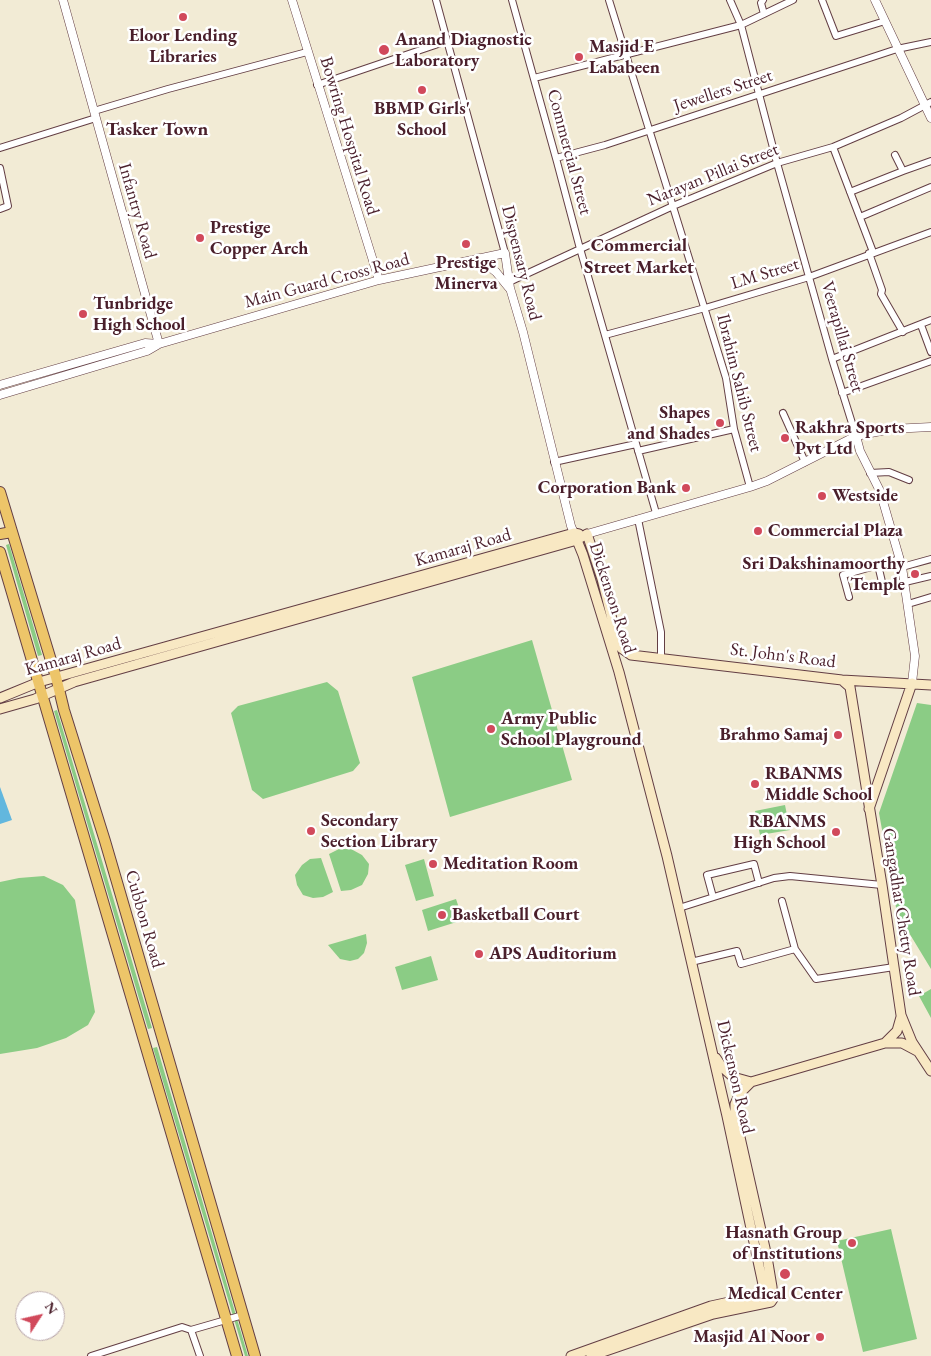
<!DOCTYPE html>
<html>
<head>
<meta charset="utf-8">
<style>
	body { margin:0 }
	#map { position:relative; width:931px; height:1356px; overflow:hidden; background:#f2ebd5; font-family:"EB Garamond",serif }
	canvas { display:block }
	.north { position:absolute; left:15px; top:1291px; width:50px; height:50px; box-sizing:border-box; background:#fff; border:1px solid #b7a5aa; border-radius:50%; rotate:55deg; font-size:14px; font-weight:700; line-height:20px; text-align:center; color:#4a1f2b }
	.north::after { content:''; display:block; margin:auto; width:18px; height:22px; background:#d1495b; clip-path:polygon(50% 0,100% 100%,50% 72%,0 100%) }
</style>
</head>
<body>
<div id="map">
<canvas width="931" height="1356"></canvas>
<div class="north">N</div>
</div>
<script>
const ctx = document.querySelector('canvas').getContext('2d');
ctx.lineJoin = 'round';
function paint(path, color) {
  ctx.fillStyle = color;
  ctx.fill(path, 'evenodd');
}
function shape(rows) {
  const path = new Path2D();
  for (const r of rows) {
    path.moveTo(r[0], r[1]);
    for (let i = 2; i < r.length; i += 2) path.lineTo(r[i], r[i + 1]);
  }
  return path;
}
function strokePath(path, color, width, dash) {
  ctx.strokeStyle = color;
  ctx.lineWidth = width;
  ctx.lineCap = dash ? 'butt' : 'round';
  ctx.setLineDash(dash || []);
  ctx.stroke(path);
}
function drawText(font, color, halo, rows, align = 'center') {
  ctx.font = font + ' "EB Garamond",serif';
  ctx.lineWidth = 5;
  ctx.setLineDash([]);
  ctx.textBaseline = 'middle';
  ctx.strokeStyle = halo;
  ctx.fillStyle = color;
  for (const [text, x, y, turn = 0] of rows) {
    ctx.save();
    ctx.translate(x, y);
    ctx.rotate((+turn || 0) * Math.PI / 180);
    ctx.textAlign = isNaN(turn) ? turn : align;
    if (halo) ctx.strokeText(text, 0, 0);
    ctx.fillText(text, 0, 0);
    ctx.restore();
  }
}
const green = shape([
	[9,544,42,655,38,656,6,545],
	[532,640,572,780,450,817,412,677],
	[327,682,338,691,360,763,353,771,263,799,252,790,231,713,238,706],
	[917,703,931,705,931,969,897,913,879,813],
	[57,710,152,1028,148,1029,54,711],
	[785,805,790,830,760,835,755,811],
	[339,849,351,849,362,855,369,864,368,874,362,885,351,890,341,891,329,854],
	[321,858,333,892,323,897,313,898,303,895,297,885,295,875,302,865,310,859],
	[424,859,434,896,416,901,405,865],
	[44,876,63,885,75,900,95,1012,88,1025,66,1038,37,1048,0,1054,0,882,19,878],
	[456,899,463,920,428,931,422,910],
	[366,934,367,943,364,953,358,959,350,961,340,959,328,945],
	[431,956,438,980,402,990,395,967],
	[931,989,931,1018,919,996],
	[157,1047,248,1356,245,1356,153,1048],
	[891,1229,917,1339,863,1352,837,1241]
]);
const water = shape([
	[0,787,12,820,0,824]
]);
const minor = shape([
	[436,0,505,253],
	[512,0,557,162,579,245,656,513],
	[609,0,726,378,734,429,750,487],
	[730,0,741,25,777,163,832,359,856,436],
	[763,0,761,3,764,14],
	[822,0,836,36,885,21],
	[534,78,741,25,793,0],
	[317,85,447,41],
	[94,111,168,89,307,52],
	[833,147,873,252],
	[0,148,96,118],
	[895,155,903,171,931,161],
	[556,158,605,145,897,49,931,42],
	[0,168,8,206,0,209],
	[850,192,903,171],
	[860,217,931,187],
	[869,253,882,290,881,294,903,332],
	[509,282,673,206,777,163,833,147,901,118,931,102],
	[921,325,931,352],
	[605,335,705,308,809,277,931,232],
	[832,359,931,320],
	[842,393,931,361],
	[783,413,805,462],
	[638,451,734,429],
	[554,462,636,444],
	[870,473,889,472,909,480],
	[638,519,661,632,661,657],
	[878,565,883,586],
	[902,567,931,559],
	[905,582,931,576],
	[849,597,843,575,900,559],
	[908,604,931,597],
	[713,897,707,875,754,864,759,883],
	[782,901,795,949],
	[679,908,774,878,790,876,882,885],
	[691,962,737,951,741,964,795,949,816,979,894,967],
	[191,1330,200,1356],
	[91,1356,182,1327,191,1330,243,1315]
]);
const tertiary = shape([
	[63,0,159,344],
	[292,0,379,280],
	[875,0,931,118],
	[478,258,496,272,509,288],
	[0,385,145,343,159,344],
	[0,395,147,351,159,344,379,280,505,253,510,288,523,332,571,526,574,533],
	[856,436,860,451,880,491,902,567,915,656,912,683],
	[587,534,750,487,767,481,856,436,891,429,931,427]
]);
const secondary = shape([
	[587,534,602,579,618,643,621,648,631,655,842,680,931,685],
	[842,680,850,687,882,885,901,1015,912,1042,931,1071],
	[0,698,39,682,574,533,579,534],
	[0,709,35,699,74,682,577,540,587,534],
	[869,809,912,683],
	[885,1043,897,1031,901,1017],
	[716,1058,722,1067,733,1077,751,1082,885,1043,902,1043,917,1051],
	[571,1356,711,1306,761,1295,764,1289,727,1116,667,856,619,672,583,555,574,533],
	[591,1356,713,1314,771,1302,773,1299,772,1287,767,1257,735,1115,735,1104,740,1093,751,1082]
]);
const primary = shape([
	[0,492,56,677,64,710,105,841,255,1356],
	[0,534,12,532],
	[0,552,237,1356]
]);
const markers = [
	[183,17,5,"#d1495b"],
	[384,50,6,"#d1495b"],
	[579,57,5,"#d1495b"],
	[422,90,5,"#d1495b"],
	[200,238,5,"#d1495b"],
	[466,244,5,"#d1495b"],
	[83,314,5,"#d1495b"],
	[720,423,5,"#d1495b"],
	[785,438,5,"#d1495b"],
	[686,488,5,"#d1495b"],
	[822,496,5,"#d1495b"],
	[758,531,5,"#d1495b"],
	[915,574,5,"#d1495b"],
	[491,729,5,"#d1495b"],
	[838,735,5,"#d1495b"],
	[755,784,5,"#d1495b"],
	[311,831,5,"#d1495b"],
	[836,832,5,"#d1495b"],
	[433,864,5,"#d1495b"],
	[442,915,5,"#d1495b"],
	[479,954,5,"#d1495b"],
	[852,1243,5,"#d1495b"],
	[785,1274,6,"#d1495b"],
	[820,1337,5,"#d1495b"]
];
const poiNames = [
	["Eloor Lending",183,36,"center"],
	["Libraries",183,57,"center"],
	["Anand Diagnostic",395,40],
	["Laboratory",395,61],
	["Masjid E",589,47],
	["Lababeen",589,68],
	["BBMP Girls'",422,109,"center"],
	["School",422,130,"center"],
	["Prestige",210,228],
	["Copper Arch",210,249],
	["Prestige",466,263,"center"],
	["Minerva",466,284,"center"],
	["Tunbridge",93,304],
	["High School",93,325],
	["Shapes",710,413,"right"],
	["and Shades",710,434,"right"],
	["Rakhra Sports",795,428],
	["Pvt Ltd",795,449],
	["Corporation Bank",676,488,"right"],
	["Westside",832,496],
	["Commercial Plaza",768,531],
	["Sri Dakshinamoorthy",905,564,"right"],
	["Temple",905,585,"right"],
	["Army Public",501,719],
	["School Playground",501,740],
	["Brahmo Samaj",828,735,"right"],
	["RBANMS",765,774],
	["Middle School",765,795],
	["Secondary",321,821],
	["Section Library",321,842],
	["RBANMS",826,822,"right"],
	["High School",826,843,"right"],
	["Meditation Room",443,864],
	["Basketball Court",452,915],
	["APS Auditorium",489,954],
	["Hasnath Group",842,1233,"right"],
	["of Institutions",842,1254,"right"],
	["Medical Center",785,1294,"center"],
	["Masjid Al Noor",810,1337,"right"]
];
const streetNames = [
	["Jewellers Street",723,91,-18],
	["Bowring Hospital Road",349,136,73],
	["Commercial Street",569,152,75],
	["Narayan Pillai Street",713,175,-22],
	["Infantry Road",137,211,74],
	["Dispensary Road",521,263,76],
	["LM Street",765,274,-17],
	["Main Guard Cross Road",327,281,-15],
	["Veerapillai Street",842,337,74],
	["Ibrahim Sahib Street",739,383,76],
	["Kamaraj Road",463,548,-16],
	["Dickenson Road",612,598,72],
	["St. John's Road",783,656,7],
	["Kamaraj Road",73,657,-16],
	["Gangadhar Chetty Road",901,912,81],
	["Cubbon Road",144,919,74],
	["Dickenson Road",735,1077,77]
];
const neighbourhoodNames = [
	["Tasker Town",157,130],
	["Commercial",639,246],
	["Street Market",639,268]
];
paint(green, '#8bcc85');
paint(water, '#62b7de');
strokePath(minor, '#633e44', 8);
strokePath(tertiary, '#633e44', 9);
strokePath(secondary, '#633e44', 11);
strokePath(primary, '#633e44', 12);
strokePath(minor, '#fff', 6);
strokePath(tertiary, '#fff', 8);
strokePath(secondary, '#f8e8c3', 9);
strokePath(primary, '#edc569', 10);
for (const [x, y, r, color] of markers) {
  const dot = new Path2D();
  dot.arc(x, y, r, 0, 2 * Math.PI);
  ctx.fillStyle = color;
  ctx.fill(dot);
  strokePath(dot, '#fff', 2);
}
drawText('bold 18px', '#4a1f2b', '#fff', poiNames, 'left');
drawText('18px', '#4a1f2b', '#fff', streetNames);
drawText('bold 19px', '#4a1f2b', '#fff', neighbourhoodNames);
</script>
</body>
</html>
